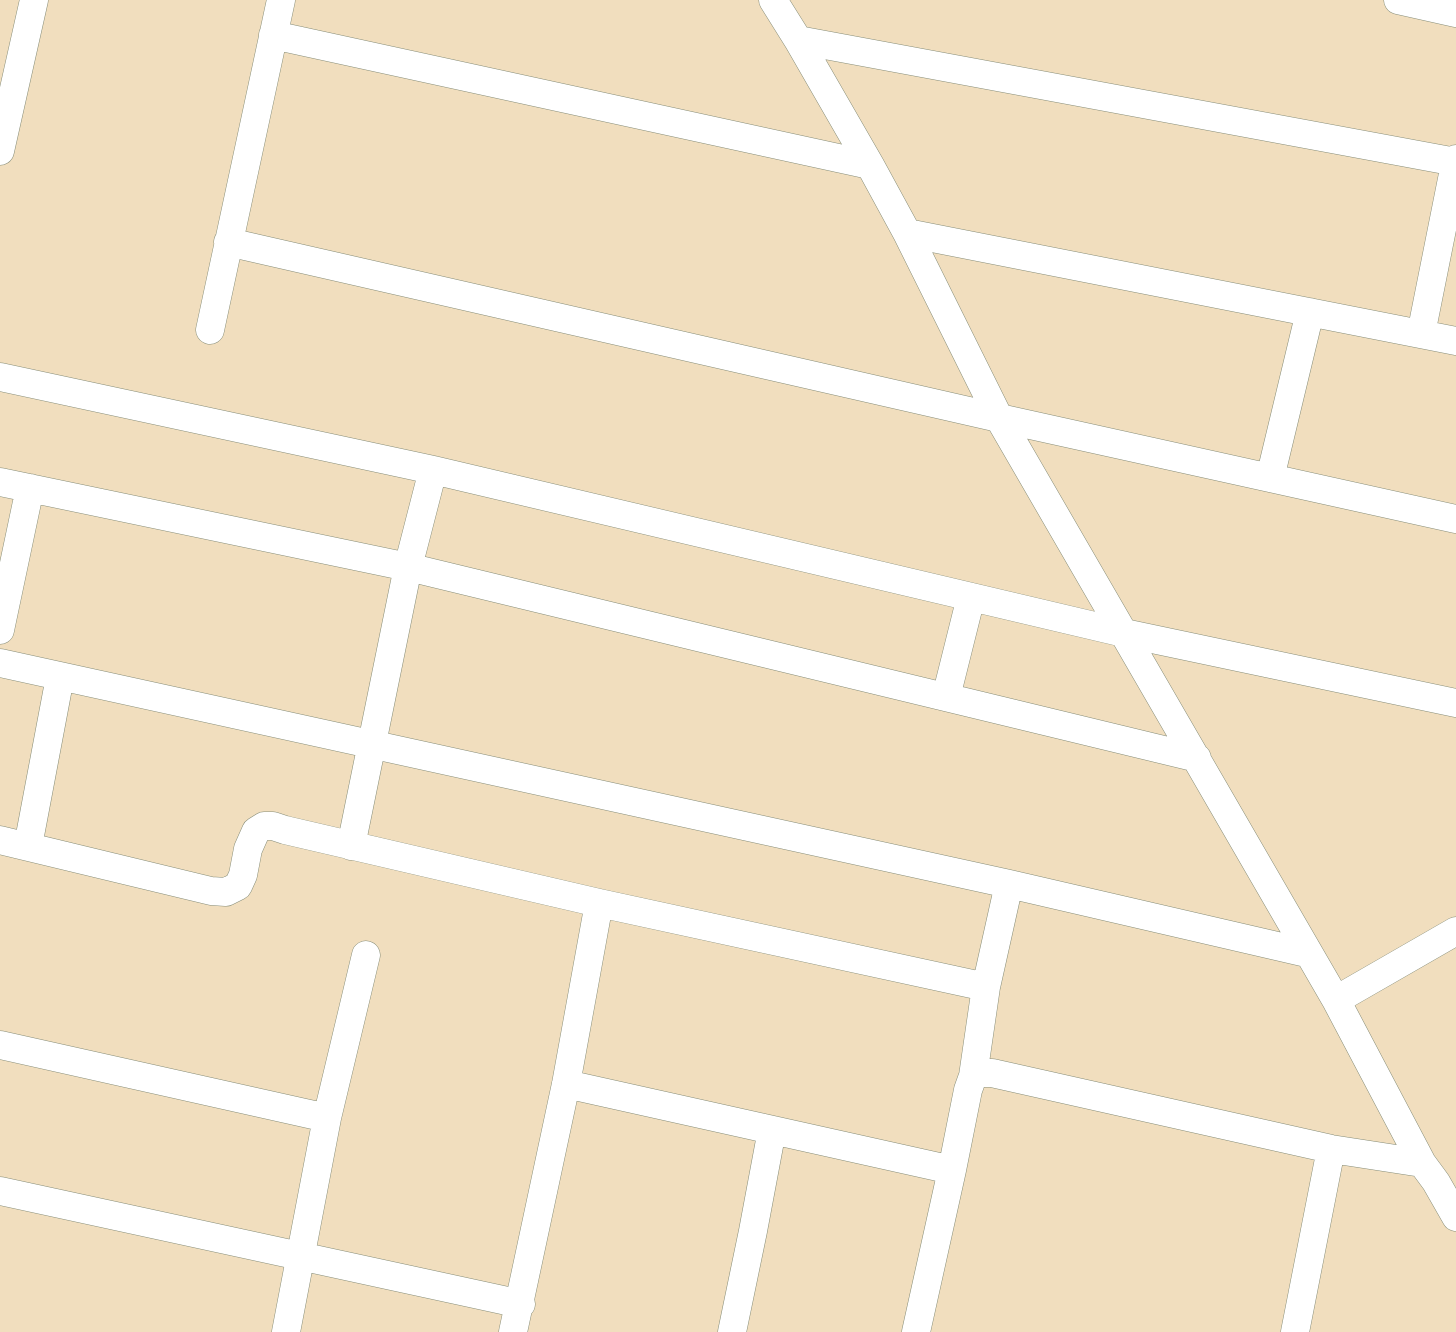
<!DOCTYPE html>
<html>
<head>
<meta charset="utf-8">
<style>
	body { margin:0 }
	canvas { display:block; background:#f1debe }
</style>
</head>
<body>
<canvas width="1456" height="1332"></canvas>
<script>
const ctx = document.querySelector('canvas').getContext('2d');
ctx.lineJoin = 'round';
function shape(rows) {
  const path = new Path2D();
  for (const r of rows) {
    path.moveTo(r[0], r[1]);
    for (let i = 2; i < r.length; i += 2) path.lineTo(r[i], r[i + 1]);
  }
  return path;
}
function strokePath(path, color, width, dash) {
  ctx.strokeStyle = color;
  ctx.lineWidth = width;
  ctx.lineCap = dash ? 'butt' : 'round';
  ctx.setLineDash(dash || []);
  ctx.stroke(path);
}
const minor = shape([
	[773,0,798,40,870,165,907,233,999,418,1336,1000,1422,1163,1436,1182,1456,1217],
	[1398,0,1456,13],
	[273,35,870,165],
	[798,40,1456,162],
	[0,151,34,0],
	[907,233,1456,341],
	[228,242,999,418,1456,519],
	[210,330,281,0],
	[1421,334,1456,159],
	[0,377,433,470,1124,633,1456,703],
	[1270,478,1310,312],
	[0,482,408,567,1197,758],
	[0,630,30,488],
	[0,663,1009,884,1307,953],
	[946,697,971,597],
	[0,840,211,891,226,892,238,886,243,875,248,849,256,831,264,826,273,826,285,830,599,903,986,987],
	[28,846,60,677],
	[351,846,408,567,433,470],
	[1336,1000,1456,931],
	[0,1045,327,1118],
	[973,1076,986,987,1009,884],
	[566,1084,952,1170],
	[0,1191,521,1304],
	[286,1332,327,1118,366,955],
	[513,1332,566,1084,599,903],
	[732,1332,753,1231,772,1130],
	[916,1332,952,1170,968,1090,973,1076,980,1073,992,1073,1331,1149,1422,1163],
	[1295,1332,1331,1149]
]);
strokePath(minor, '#888e79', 29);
strokePath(minor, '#fff', 28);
</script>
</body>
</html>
